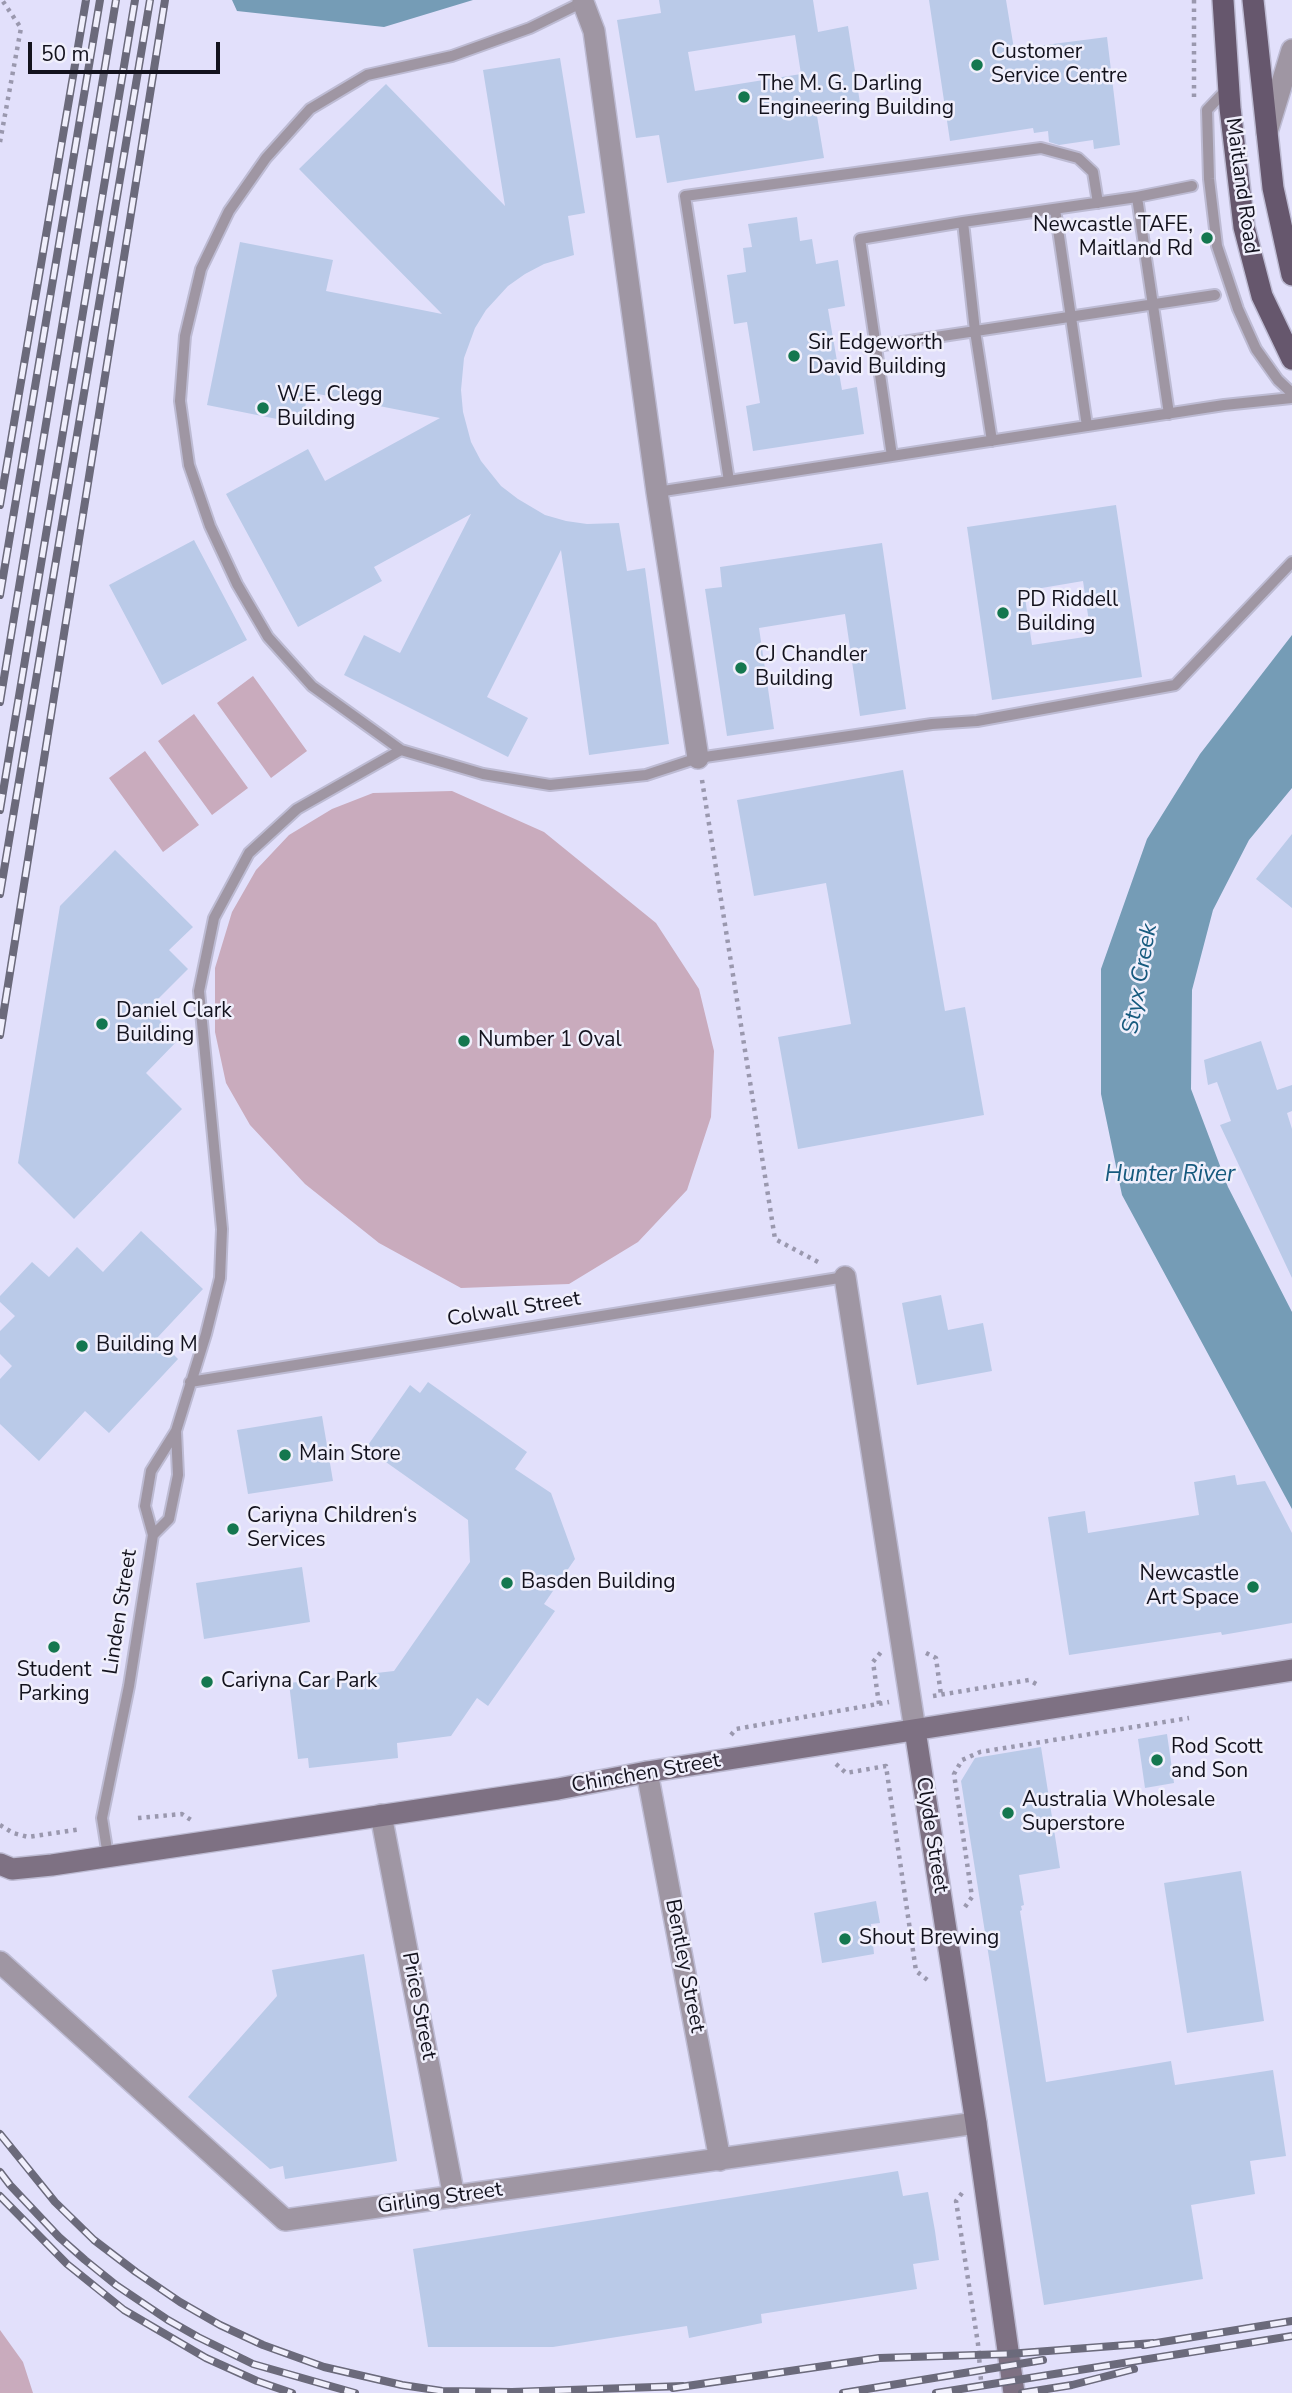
<!DOCTYPE html>
<html>
<head>
<meta charset="utf-8">
<style>
	body { margin:0 }
	#map { position:relative; width:1292px; height:2393px; overflow:hidden; background:#e2e0fb; font-family:"Nunito Sans",sans-serif }
	canvas { display:block }
	.scale { position:absolute; left:28px; top:42px; width:192px; height:32px; box-sizing:border-box; border:4px solid #13121d; border-top:0; padding-left:9px; font-size:21px; line-height:24px; white-space:nowrap; color:#13121d; -webkit-text-stroke:5px #f0effc; paint-order:stroke }
</style>
</head>
<body>
<div id="map">
<canvas width="1292" height="2393"></canvas>
<div class="scale">50 m</div>
</div>
<script>
const ctx = document.querySelector('canvas').getContext('2d');
ctx.lineJoin = 'round';
function paint(path, color) {
  ctx.fillStyle = color;
  ctx.fill(path, 'evenodd');
}
function shape(rows) {
  const path = new Path2D();
  for (const r of rows) {
    path.moveTo(r[0], r[1]);
    for (let i = 2; i < r.length; i += 2) path.lineTo(r[i], r[i + 1]);
  }
  return path;
}
function strokePath(path, color, width, dash) {
  ctx.strokeStyle = color;
  ctx.lineWidth = width;
  ctx.lineCap = dash ? 'butt' : 'round';
  ctx.setLineDash(dash || []);
  ctx.stroke(path);
}
function drawText(font, color, halo, rows, align = 'center') {
  ctx.font = font + ' "Nunito Sans",sans-serif';
  ctx.lineWidth = 5;
  ctx.setLineDash([]);
  ctx.textBaseline = 'middle';
  ctx.strokeStyle = halo;
  ctx.fillStyle = color;
  for (const [text, x, y, turn = 0] of rows) {
    ctx.save();
    ctx.translate(x, y);
    ctx.rotate((+turn || 0) * Math.PI / 180);
    ctx.textAlign = isNaN(turn) ? turn : align;
    if (halo) ctx.strokeText(text, 0, 0);
    ctx.fillText(text, 0, 0);
    ctx.restore();
  }
}
const green = shape([
	[253,676,307,751,271,778,217,703],
	[194,714,248,788,212,815,158,741],
	[145,751,199,825,163,852,109,778],
	[452,791,544,832,656,923,699,989,714,1051,711,1117,687,1190,638,1242,569,1284,461,1288,379,1243,305,1184,250,1125,226,1083,215,1032,215,968,232,912,256,870,289,835,332,809,373,793],
	[0,2330,23,2362,33,2393,0,2393]
]);
const water = shape([
	[232,0,473,0,384,27,237,11],
	[1292,635,1292,788,1249,840,1213,910,1192,990,1191,1089,1228,1187,1292,1312,1292,1509,1122,1195,1101,1094,1101,969,1147,839,1200,754]
]);
const building = shape([
	[659,0,813,0,818,32,848,26,860,103,816,110,824,158,667,183,659,135,636,138,617,20,661,13],
	[795,35,801,74,695,91,688,52],
	[929,0,1006,0,1014,49,1107,37,1120,145,1094,149,1093,140,1059,145,1049,142,1048,131,1034,133,1033,128,950,141],
	[560,58,585,213,568,216,574,255,544,264,525,274,508,286,486,310,475,328,464,358,461,390,463,412,471,442,481,461,501,486,518,499,545,515,566,521,587,524,619,523,627,571,645,568,669,744,589,755,561,550,487,697,528,718,508,757,344,675,364,635,400,653,471,514,374,567,382,581,298,627,226,494,308,449,325,481,440,418,308,392,302,424,207,405,240,242,333,260,326,291,442,314,299,169,386,84,505,206,483,70],
	[797,217,800,241,812,239,816,264,838,260,845,306,828,309,842,390,857,387,864,434,753,451,746,406,760,403,747,322,734,324,727,275,746,272,743,248,752,247,748,224],
	[1116,505,1142,677,992,700,967,527],
	[1083,581,1091,636,1032,645,1024,591],
	[194,540,247,640,162,685,109,585],
	[882,543,906,709,860,716,845,614,759,628,774,729,727,736,705,589,722,587,720,567],
	[903,770,945,1011,965,1007,984,1115,798,1149,778,1037,851,1024,826,883,754,896,737,800],
	[1292,834,1292,908,1256,879],
	[115,850,193,927,169,950,188,969,148,1009,179,1039,146,1073,182,1109,74,1219,18,1163,60,906],
	[1261,1041,1277,1090,1292,1085,1292,1111,1287,1113,1292,1129,1292,1278,1220,1125,1231,1121,1217,1082,1208,1085,1204,1060],
	[141,1231,203,1289,157,1338,178,1359,109,1433,85,1411,39,1461,0,1424,0,1379,12,1366,0,1354,0,1331,15,1316,0,1302,0,1296,32,1262,49,1277,77,1247,103,1272],
	[941,1295,948,1330,983,1323,992,1371,917,1385,902,1303],
	[428,1382,527,1452,515,1469,551,1493,575,1559,544,1604,555,1611,488,1706,477,1698,451,1736,397,1743,398,1758,309,1768,308,1758,298,1759,289,1683,394,1671,470,1562,468,1520,366,1448,410,1385,420,1393],
	[322,1416,333,1481,248,1494,237,1430],
	[1235,1475,1237,1485,1265,1481,1292,1533,1292,1623,1222,1635,1221,1632,1069,1655,1048,1517,1085,1511,1088,1533,1199,1515,1194,1482],
	[302,1567,310,1622,204,1639,196,1583],
	[1167,1734,1174,1783,1145,1788,1138,1739],
	[1041,1747,1060,1868,1019,1875,1024,1905,1021,1906,1022,1910,1020,1911,1046,2082,1171,2061,1175,2085,1273,2070,1286,2156,1250,2161,1255,2194,1191,2205,1203,2279,1044,2305,961,1781,975,1758],
	[1241,1871,1264,2021,1187,2033,1164,1883],
	[876,1901,880,1923,871,1924,874,1954,822,1963,814,1913],
	[364,1954,397,2161,285,2179,283,2166,270,2169,188,2097,277,1996,272,1970],
	[898,2171,903,2196,928,2192,935,2231,939,2260,913,2264,917,2289,761,2314,762,2323,689,2338,687,2326,553,2347,428,2347,413,2249]
]);
const path = shape([
	[1194,0,1194,97],
	[0,142,21,28,2,0],
	[702,780,775,1239,820,1263],
	[926,1653,936,1658,941,1695],
	[933,1696,1029,1680,1040,1686],
	[879,1704,873,1662,881,1652],
	[731,1735,736,1729,889,1702],
	[836,1764,846,1773,886,1766,916,1971,930,1982],
	[138,1818,182,1814,191,1820],
	[0,1825,13,1833,28,1837,81,1829],
	[965,1907,972,1897,954,1774,962,1760,980,1752,1189,1718],
	[962,2193,956,2201,978,2344,982,2393]
]);
const lane = shape([
	[585,1,530,28,452,56,367,75,310,109,266,158,229,211,201,269,185,336,180,401,189,465,210,526,237,584,268,637,312,686,401,750,483,774,550,785,646,775,698,758,932,724,977,721,1175,685,1292,562],
	[1227,89,1207,110,1209,179,1217,246,1238,309,1256,349,1278,380,1292,393],
	[1137,197,1192,186],
	[1055,209,1087,426],
	[963,222,975,331,992,441],
	[876,346,1215,295],
	[892,456,860,239,963,222,1137,197,1169,414],
	[729,481,685,196,1041,148,1078,158,1093,172,1098,203],
	[657,492,1224,405,1292,398],
	[190,1382,845,1277],
	[153,1535,169,1519,178,1475,176,1431],
	[108,1856,102,1818,129,1686,153,1535,145,1506,151,1471,176,1431,206,1334,220,1278,222,1229,199,991,214,918,249,853,297,809,401,750]
]);
const street = shape([
	[583,2,594,31,657,492,698,758],
	[1267,132,1292,50],
	[845,1277,915,1730],
	[647,1772,720,2160],
	[381,1815,454,2197],
	[0,1962,285,2220,976,2123]
]);
const secondary = shape([
	[915,1730,976,2123,1014,2393],
	[0,1864,12,1869,52,1865,558,1789,647,1772,1292,1670]
]);
const primary = shape([
	[1223,0,1230,108,1244,227,1262,296,1292,359],
	[1253,0,1273,188,1292,275]
]);
const rail = shape([
	[0,505,86,0],
	[0,595,100,0],
	[0,702,116,0],
	[0,810,135,0],
	[0,894,150,0],
	[0,1035,165,0],
	[0,2134,55,2202,94,2240,136,2272,180,2302,220,2325,263,2345,324,2367,402,2385,442,2391,512,2392,683,2386],
	[0,2172,10,2185,59,2237,85,2260,116,2285,168,2320,198,2337,253,2364,355,2393],
	[0,2196,67,2264,124,2310,206,2358,257,2381,292,2393],
	[1144,2345,1292,2321],
	[673,2388,879,2358,1008,2354,1153,2343],
	[843,2393,1043,2360],
	[936,2393,1292,2336],
	[1022,2393,1072,2385,1134,2369]
]);
const markers = [
	[977,65,7,"#14774f"],
	[744,97,7,"#14774f"],
	[1207,238,7,"#14774f"],
	[794,356,7,"#14774f"],
	[263,408,7,"#14774f"],
	[1003,613,7,"#14774f"],
	[741,668,7,"#14774f"],
	[102,1024,7,"#14774f"],
	[464,1041,7,"#14774f"],
	[82,1346,7,"#14774f"],
	[285,1455,7,"#14774f"],
	[233,1529,7,"#14774f"],
	[507,1583,7,"#14774f"],
	[1253,1587,7,"#14774f"],
	[54,1647,7,"#14774f"],
	[207,1682,7,"#14774f"],
	[1157,1760,7,"#14774f"],
	[1008,1813,7,"#14774f"],
	[845,1939,7,"#14774f"]
];
const poiNames = [
	["Customer",991,53],
	["Service Centre",991,77],
	["The M. G. Darling",758,85],
	["Engineering Building",758,109],
	["Newcastle TAFE,",1193,226,"right"],
	["Maitland Rd",1193,250,"right"],
	["Sir Edgeworth",808,344],
	["David Building",808,368],
	["W.E. Clegg",277,396],
	["Building",277,420],
	["PD Riddell",1017,601],
	["Building",1017,625],
	["CJ Chandler",755,656],
	["Building",755,680],
	["Daniel Clark",116,1012],
	["Building",116,1036],
	["Number 1 Oval",478,1041],
	["Building M",96,1346],
	["Main Store",299,1455],
	["Cariyna Children‘s",247,1517],
	["Services",247,1541],
	["Newcastle",1239,1575,"right"],
	["Art Space",1239,1599,"right"],
	["Basden Building",521,1583],
	["Student",54,1671,"center"],
	["Parking",54,1695,"center"],
	["Cariyna Car Park",221,1682],
	["Rod Scott",1171,1748],
	["and Son",1171,1772],
	["Australia Wholesale",1022,1801],
	["Superstore",1022,1825],
	["Shout Brewing",859,1939]
];
const streetNames = [
	["Maitland Road",1241,186,82],
	["Colwall Street",514,1310,-9],
	["Linden Street",121,1612,-81],
	["Chinchen Street",646,1774,-10],
	["Clyde Street",931,1835,81],
	["Bentley Street",684,1966,79],
	["Price Street",418,2006,79],
	["Girling Street",440,2199,-8]
];
const waterNames = [
	["Styx Creek",1141,979,-80],
	["Hunter River",1170,1175]
];
paint(green, '#c9abbd');
paint(water, '#759cb6');
paint(building, '#bacae8');
strokePath(lane, '#bdbbd3', 14);
strokePath(street, '#bdbbd3', 24);
strokePath(secondary, '#bdbbd3', 24);
strokePath(primary, '#bdbbd3', 24);
strokePath(path, '#9a98ae', 4.5, [3.5, 5]);
strokePath(lane, '#9f96a3', 10);
strokePath(street, '#9f96a3', 21);
strokePath(secondary, '#7e7183', 21);
strokePath(primary, '#66576d', 21);
strokePath(rail, '#6b6a7b', 8);
strokePath(rail, '#f0effc', 5, [16]);
for (const [x, y, r, color] of markers) {
  const dot = new Path2D();
  dot.arc(x, y, r, 0, 2 * Math.PI);
  ctx.fillStyle = color;
  ctx.fill(dot);
  strokePath(dot, '#f0effc', 2.5);
}
drawText('21px', '#13121d', '#f0effc', poiNames, 'left');
drawText('21px', '#13121d', '#f0effc', streetNames);
drawText('italic 23px', '#165a7e', '#f0effc', waterNames);
</script>
</body>
</html>
